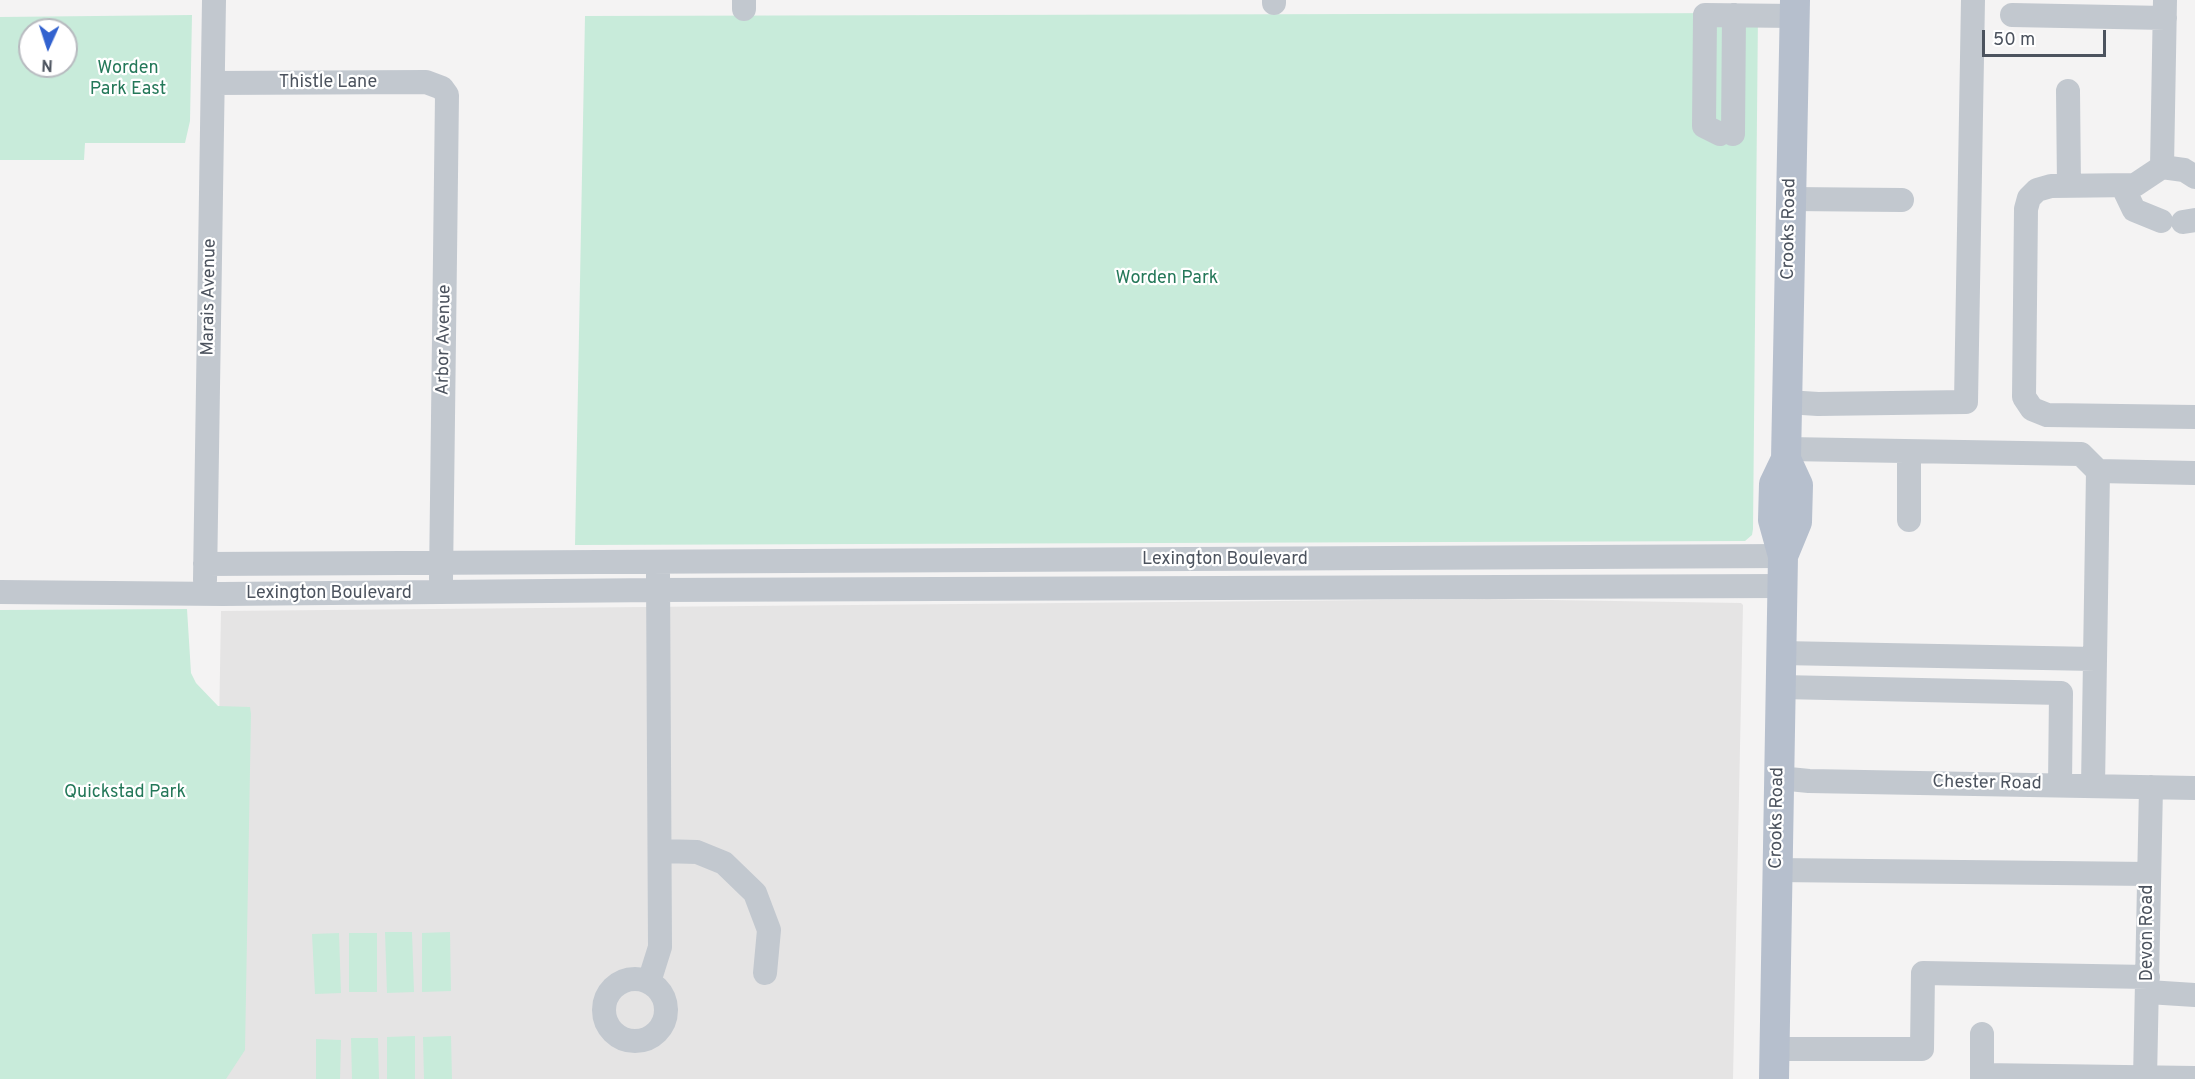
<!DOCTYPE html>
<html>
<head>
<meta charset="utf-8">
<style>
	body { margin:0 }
	#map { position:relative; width:2195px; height:1079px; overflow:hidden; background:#f4f3f3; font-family:Overpass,sans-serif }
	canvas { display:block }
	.north { position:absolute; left:18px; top:18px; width:60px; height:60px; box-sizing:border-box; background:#fff; border:2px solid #b7babf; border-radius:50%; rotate:183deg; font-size:16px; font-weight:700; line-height:24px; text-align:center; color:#4c535e }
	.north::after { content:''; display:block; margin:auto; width:21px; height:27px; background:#3262cf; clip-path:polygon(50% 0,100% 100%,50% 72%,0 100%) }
	.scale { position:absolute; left:1982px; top:30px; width:124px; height:27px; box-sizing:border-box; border:3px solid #4c535e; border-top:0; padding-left:8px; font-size:18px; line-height:21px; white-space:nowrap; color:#4c535e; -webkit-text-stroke:4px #fff; paint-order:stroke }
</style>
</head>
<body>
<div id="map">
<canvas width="2195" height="1079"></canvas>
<div class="north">N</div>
<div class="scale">50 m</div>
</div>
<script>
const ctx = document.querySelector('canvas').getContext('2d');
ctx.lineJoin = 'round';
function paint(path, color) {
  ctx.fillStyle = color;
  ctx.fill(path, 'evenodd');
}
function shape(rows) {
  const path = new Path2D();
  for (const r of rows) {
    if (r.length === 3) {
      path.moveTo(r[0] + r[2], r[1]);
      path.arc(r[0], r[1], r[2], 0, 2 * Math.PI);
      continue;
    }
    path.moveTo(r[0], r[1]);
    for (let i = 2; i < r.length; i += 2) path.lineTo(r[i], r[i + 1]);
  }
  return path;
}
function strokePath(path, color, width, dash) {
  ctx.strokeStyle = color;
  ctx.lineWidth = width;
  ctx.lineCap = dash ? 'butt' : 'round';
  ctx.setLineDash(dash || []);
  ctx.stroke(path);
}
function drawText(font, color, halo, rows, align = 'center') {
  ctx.font = font + ' Overpass,sans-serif';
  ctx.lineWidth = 4.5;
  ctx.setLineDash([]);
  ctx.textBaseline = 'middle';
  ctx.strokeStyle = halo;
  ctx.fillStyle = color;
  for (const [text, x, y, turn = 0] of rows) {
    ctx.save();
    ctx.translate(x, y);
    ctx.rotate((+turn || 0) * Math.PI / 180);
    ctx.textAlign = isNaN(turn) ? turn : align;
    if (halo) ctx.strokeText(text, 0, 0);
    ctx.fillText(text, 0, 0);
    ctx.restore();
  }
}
const education = shape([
	[1489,599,1741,603,1743,605,1733,1079,213,1079,221,611]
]);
const green = shape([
	[1758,13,1753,529,1752,535,1745,541,575,545,585,16],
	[192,15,190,121,185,143,85,143,84,160,0,160,0,17],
	[30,30,66,30,66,66,30,66],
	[187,609,191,673,196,683,218,706,250,707,251,714,245,1050,226,1079,0,1079,0,610],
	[385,932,412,932,414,992,387,993],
	[450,932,451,991,422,992,422,933],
	[339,933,341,993,315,994,312,934],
	[349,933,377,933,377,992,349,992],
	[415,1036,415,1079,387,1079,387,1037],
	[451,1036,452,1079,424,1079,423,1037],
	[351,1038,378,1038,379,1079,352,1079],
	[316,1039,341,1040,340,1079,316,1079]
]);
const minor = shape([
	[1274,3,1274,0],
	[744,9,744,0],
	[2012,15,2165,18],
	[213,83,426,82,442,88,447,95,441,579],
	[2068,91,2069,186],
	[1720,134,1704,126,1705,15,1795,16],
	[1733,134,1734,15],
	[2162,167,2165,0],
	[2195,177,2184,170,2162,167,2135,185,2051,186,2037,190,2029,198,2026,209,2024,397,2032,409,2047,415,2195,417],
	[2123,187,2134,210,2161,221],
	[1791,199,1902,200],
	[2183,222,2195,220],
	[1787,402,1818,404,1966,402,1973,0],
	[1787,449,2081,454,2098,471,2093,786],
	[2098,471,2195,473],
	[1909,520,1909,452],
	[205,564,1783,556],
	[205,580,214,0],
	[0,592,223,594,658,590,1783,586],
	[1781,653,2095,659],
	[1781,687,2061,693,2060,785],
	[1779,778,1809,781,2195,788],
	[661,851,697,852,724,863,755,893,769,930,765,973],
	[1776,870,2149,874],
	[635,1010,31],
	[649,982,660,947,658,573],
	[2148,992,2195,995],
	[1775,1049,1922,1049,1923,973,2148,977],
	[1982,1075,2195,1078],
	[1982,1079,1982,1034],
	[2145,1079,2151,787]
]);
const major = shape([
	[1783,556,1797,522,1798,485,1786,459],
	[1774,1079,1783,556,1773,520,1774,484,1786,459,1795,0]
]);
const parkNames = [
	["Worden",128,69],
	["Park East",128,90],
	["Worden Park",1167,279],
	["Quickstad Park",125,793]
];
const streetNames = [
	["Thistle Lane",328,83],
	["Crooks Road",1790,229,-89],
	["Marais Avenue",210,297,-89],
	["Arbor Avenue",445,340,-89],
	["Lexington Boulevard",1225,560],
	["Lexington Boulevard",329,594],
	["Chester Road",1987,784,1],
	["Crooks Road",1778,818,-89],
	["Devon Road",2148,933,-90]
];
paint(education, '#e5e4e4');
paint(green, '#c8ebda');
strokePath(minor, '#c2c8cf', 24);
strokePath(major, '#b6bfcd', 30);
drawText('18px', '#247859', '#fff', parkNames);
drawText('18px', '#4c535e', '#fff', streetNames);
</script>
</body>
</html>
